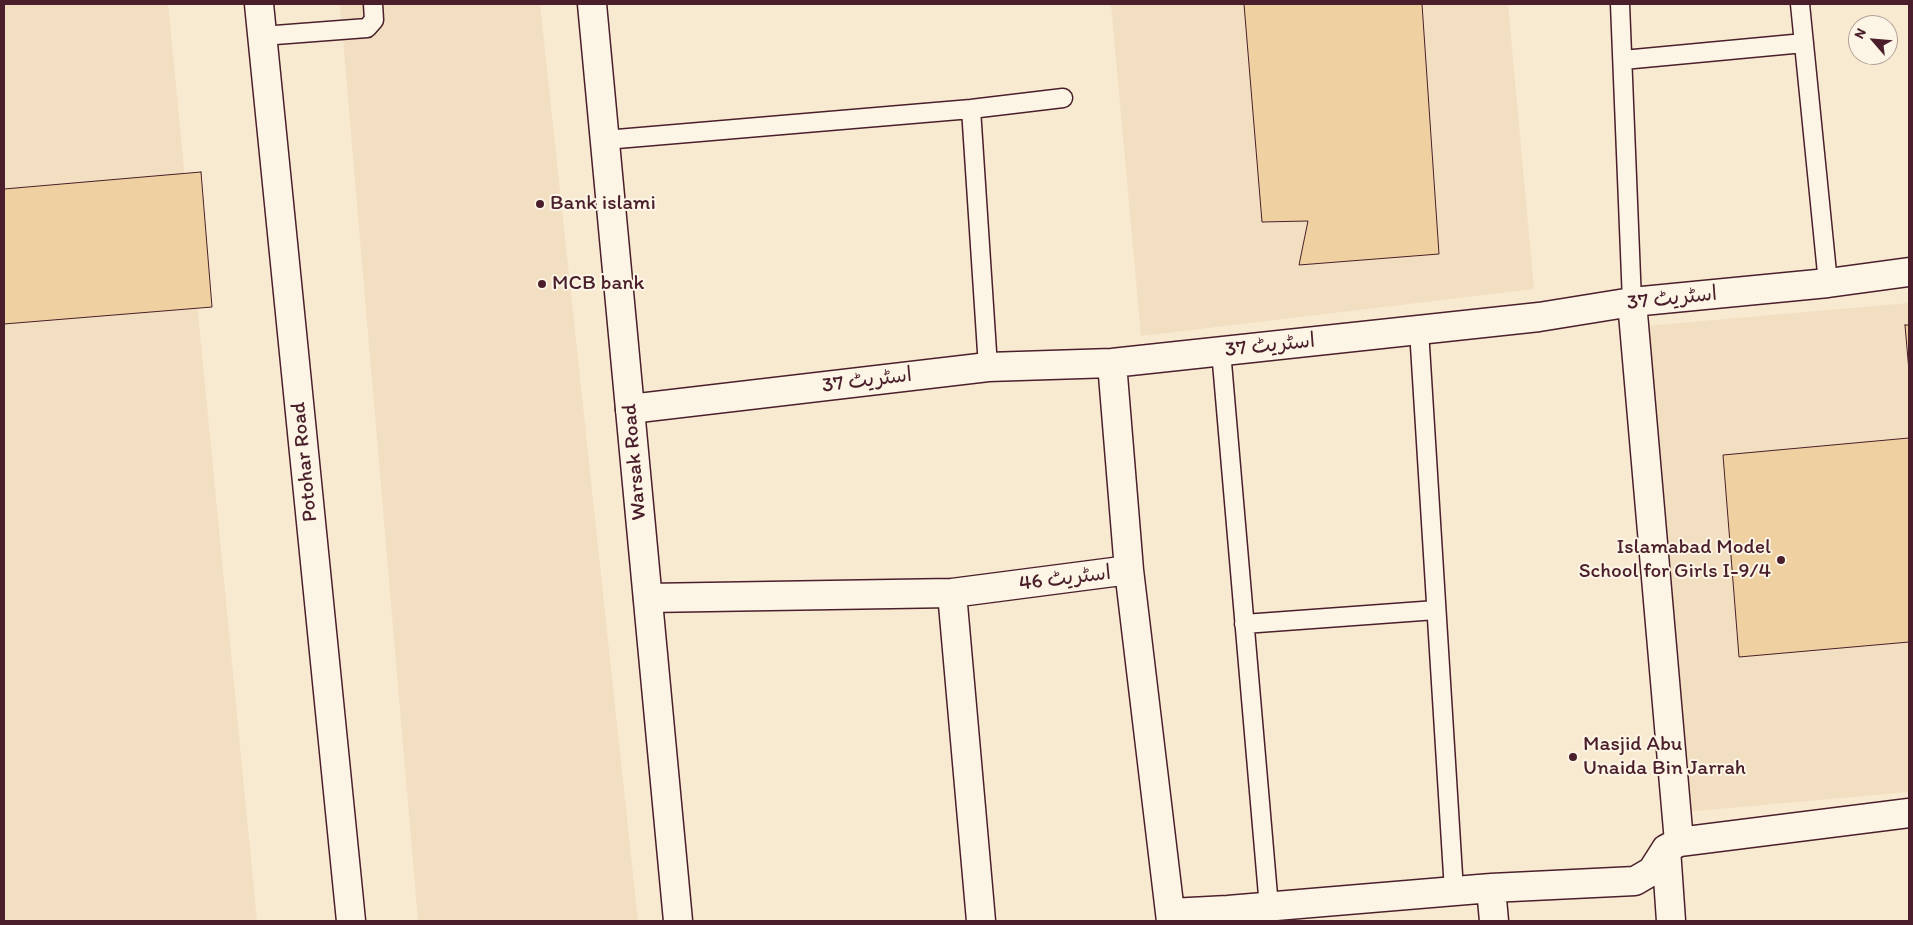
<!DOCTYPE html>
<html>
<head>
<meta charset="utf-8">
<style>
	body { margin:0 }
	#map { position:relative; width:1913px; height:925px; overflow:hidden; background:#f8ead1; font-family:Itim,sans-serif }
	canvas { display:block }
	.frame { position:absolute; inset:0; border:5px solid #4a1f2b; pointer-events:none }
	.north { position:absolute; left:1848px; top:15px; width:50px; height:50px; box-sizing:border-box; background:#fcf5e5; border:1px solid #b59f9b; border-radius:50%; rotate:297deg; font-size:14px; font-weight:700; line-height:20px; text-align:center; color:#4a1f2b }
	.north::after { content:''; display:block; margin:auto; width:18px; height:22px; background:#4a1f2b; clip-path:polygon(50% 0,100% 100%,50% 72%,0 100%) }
</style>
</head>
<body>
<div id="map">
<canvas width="1913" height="925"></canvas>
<div class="frame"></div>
<div class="north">N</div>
</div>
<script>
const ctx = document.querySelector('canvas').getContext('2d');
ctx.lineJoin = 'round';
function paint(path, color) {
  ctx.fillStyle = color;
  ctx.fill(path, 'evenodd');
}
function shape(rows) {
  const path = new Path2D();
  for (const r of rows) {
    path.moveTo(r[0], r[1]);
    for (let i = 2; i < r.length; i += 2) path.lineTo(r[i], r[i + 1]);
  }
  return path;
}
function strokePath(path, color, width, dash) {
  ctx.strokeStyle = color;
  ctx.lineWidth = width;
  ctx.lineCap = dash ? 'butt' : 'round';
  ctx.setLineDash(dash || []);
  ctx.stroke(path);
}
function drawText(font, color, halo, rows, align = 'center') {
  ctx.font = font + ' Itim,"Playpen Sans Arabic",sans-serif';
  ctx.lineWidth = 4;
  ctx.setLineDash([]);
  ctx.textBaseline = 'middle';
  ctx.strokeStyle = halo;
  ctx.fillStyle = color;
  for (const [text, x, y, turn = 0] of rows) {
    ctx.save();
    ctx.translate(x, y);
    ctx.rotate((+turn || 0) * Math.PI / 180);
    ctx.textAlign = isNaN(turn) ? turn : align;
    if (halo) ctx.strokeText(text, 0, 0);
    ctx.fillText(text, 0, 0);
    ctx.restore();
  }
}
const built = shape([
	[4,4,168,4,257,921,4,921],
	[340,4,540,4,638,921,418,921],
	[1111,4,1508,4,1534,289,1141,336],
	[1909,303,1909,792,1673,813,1634,327]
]);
const building = shape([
	[1244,4,1422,4,1439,254,1299,265,1308,221,1262,222,1244,4],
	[201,172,212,307,4,324,4,189,201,172],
	[1905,325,1909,325,1909,371,1905,325],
	[1909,438,1909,642,1739,657,1723,455,1909,438]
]);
const service = shape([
	[1620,4,1632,302],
	[1800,4,1828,283],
	[262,36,367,28,374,20,373,4],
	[1623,60,1804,43],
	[971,109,988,367],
	[605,140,971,109,1063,98],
	[1419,330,1454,891],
	[1221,351,1269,907],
	[1244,624,1436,610]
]);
const minor = shape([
	[1632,302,1679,842],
	[1112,363,1129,570,1171,921],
	[630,409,988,367,1112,363,1539,317,1632,302,1828,283,1909,272],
	[952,593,981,921],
	[648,598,952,593,1129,570],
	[1666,849,1671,921],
	[1491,888,1494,921],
	[1170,913,1228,910,1491,888,1635,881,1652,871,1666,849,1679,842,1909,813]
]);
const tertiary = shape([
	[259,4,351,921],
	[592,4,678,921]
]);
const markers = [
	[540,204,5,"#4a1f2b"],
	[542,284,5,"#4a1f2b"],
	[1781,560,5,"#4a1f2b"],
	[1573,757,5,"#4a1f2b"]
];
const poiNames = [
	["Bank islami",550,204],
	["MCB bank",552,284],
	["Islamabad Model",1771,548,"right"],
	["School for Girls I-9/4",1771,572,"right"],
	["Masjid Abu",1583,745],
	["Unaida Bin Jarrah",1583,769]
];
const streetNames = [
	["اسٹریٹ 37",1672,299,-6],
	["اسٹریٹ 37",1270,346,-6],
	["اسٹریٹ 37",867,381,-7],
	["Potohar Road",305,462,-96],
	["Warsak Road",635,462,-95],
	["اسٹریٹ 46",1065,579,-7]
];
paint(built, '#f2dec0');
paint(building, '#eed0a1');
strokePath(building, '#4a1f2b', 1);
strokePath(service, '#4a1f2b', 21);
strokePath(minor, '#4a1f2b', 31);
strokePath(tertiary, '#4a1f2b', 31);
strokePath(service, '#fcf5e5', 18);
strokePath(minor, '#fcf5e5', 28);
strokePath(tertiary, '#fcf5e5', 28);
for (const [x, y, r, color] of markers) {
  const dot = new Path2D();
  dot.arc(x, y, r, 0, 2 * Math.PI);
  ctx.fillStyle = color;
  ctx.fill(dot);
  strokePath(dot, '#fcf5e5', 2);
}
drawText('21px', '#4a1f2b', '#fcf5e5', poiNames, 'left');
drawText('21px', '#4a1f2b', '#fcf5e5', streetNames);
</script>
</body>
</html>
